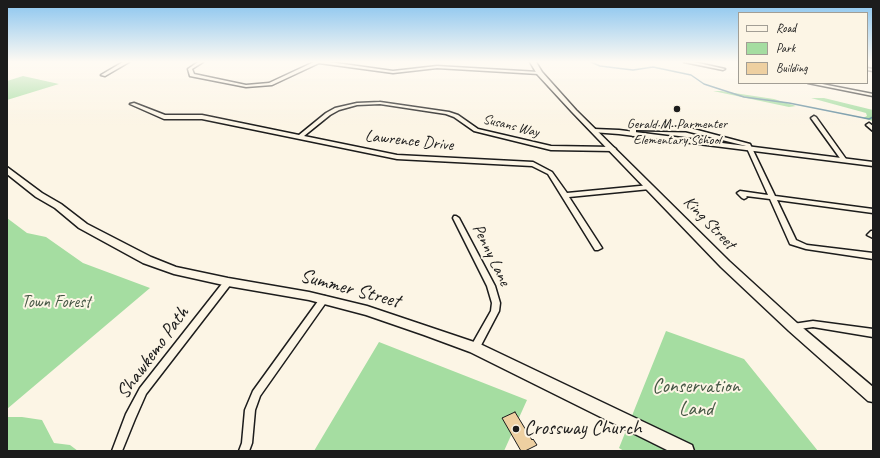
<!DOCTYPE html>
<html>
<head>
<meta charset="utf-8">
<style>
	body { margin:0 }
	#map { position:relative; width:880px; height:458px; overflow:hidden; background:#fcf5e5; font-family:Caveat,sans-serif }
	canvas { display:block }
	.frame { position:absolute; inset:0; border:8px solid #1c1c1c; pointer-events:none }
	.legend { position:absolute; left:738px; top:12px; width:130px; height:72px; box-sizing:border-box; background:#fcf5e5; border:1px solid #a29e95; margin:0; padding:5px 7px; list-style:none; font-size:12px; color:#1c1c1c }
	.legend li { display:flex; align-items:center; gap:8px; height:20px }
	.legend b { width:20px; border:1px solid #a29e95 }
</style>
</head>
<body>
<div id="map">
<canvas width="880" height="458"></canvas>
<div class="frame"></div>
<ul class="legend">
<li><b style="height:5px;background:#fcf5e5"></b>Road</li>
<li><b style="height:11px;background:#a5dda1"></b>Park</li>
<li><b style="height:11px;background:#eed0a1"></b>Building</li>
</ul>
</div>
<script>
const ctx = document.querySelector('canvas').getContext('2d');
ctx.lineJoin = 'round';
function paint(path, color) {
  ctx.fillStyle = color;
  ctx.fill(path, 'evenodd');
}
function shape(rows) {
  const path = new Path2D();
  for (const r of rows) {
    path.moveTo(r[0], r[1]);
    for (let i = 2; i < r.length; i += 2) path.lineTo(r[i], r[i + 1]);
  }
  return path;
}
function strokePath(path, color, width, dash) {
  ctx.strokeStyle = color;
  ctx.lineWidth = width;
  ctx.lineCap = dash ? 'butt' : 'round';
  ctx.setLineDash(dash || []);
  ctx.stroke(path);
}
function drawText(font, color, halo, rows, align = 'center') {
  ctx.font = font + ' Caveat,sans-serif';
  ctx.lineWidth = 4;
  ctx.setLineDash([]);
  ctx.textBaseline = 'middle';
  ctx.strokeStyle = halo;
  ctx.fillStyle = color;
  for (const [text, x, y, turn = 0] of rows) {
    ctx.save();
    ctx.translate(x, y);
    ctx.rotate((+turn || 0) * Math.PI / 180);
    ctx.textAlign = isNaN(turn) ? turn : align;
    if (halo) ctx.strokeText(text, 0, 0);
    ctx.fillText(text, 0, 0);
    ctx.restore();
  }
}
const green = shape([
	[23,76,59,84,7,100,7,81],
	[713,91,721,91,774,99,796,106,789,107],
	[811,98,824,98,873,110,873,121,863,118,867,116,866,113],
	[7,218,27,233,46,237,83,263,150,288,7,409],
	[666,331,744,359,818,451,624,451,619,448],
	[379,342,527,400,504,451,314,451],
	[7,417,22,417,42,420,54,443,70,445,78,451,7,451]
]);
const stream = shape([
	[591,62,600,66,633,70,653,67,691,75,704,84,744,97,789,103,869,119,873,117]
]);
const building = shape([
	[515,412,532,440,533,439,537,445,525,451,521,451,502,418,515,412]
]);
const minor = shape([
	[123,62,129,62,105,76,101,75,123,62],
	[198,62,203,62,192,69,194,74,246,85,269,83,314,62,329,62,393,71,437,66,539,72,541,73,539,74,437,68,393,73,319,63,272,85,246,87,190,76,188,69,198,62],
	[684,62,694,62,725,69,723,70,684,62],
	[867,68,873,69,873,71,867,70,867,68],
	[808,83,817,83,873,94,873,96,808,83],
	[380,102,449,112,458,115,478,129,551,146,613,147,616,149,613,151,551,150,474,131,454,117,446,114,380,104,357,105,339,110,330,115,304,136,397,155,533,162,552,172,567,193,650,185,653,187,650,189,569,197,602,248,598,250,595,250,548,174,532,166,397,159,202,119,164,119,130,104,134,103,165,115,202,115,299,135,326,113,335,108,357,103,380,102],
	[814,116,816,117,846,159,846,161,842,161,811,118,814,116],
	[869,123,873,126,873,131,866,125,869,123],
	[633,126,686,127,750,144,775,196,873,209,873,213,777,200,796,240,807,245,873,253,873,259,806,249,790,244,770,199,746,196,747,197,746,198,744,199,742,198,737,193,740,191,768,195,746,146,686,131,636,130,636,134,633,136,630,134,630,128,633,126],
	[454,216,456,216,459,218,495,286,500,303,499,311,478,351,475,352,472,351,470,348,491,311,492,303,487,286,453,218,454,216],
	[871,231,873,231,873,238,867,235,871,231],
	[228,279,231,280,232,282,231,284,146,394,135,419,122,451,112,451,126,414,140,388,225,280,228,279],
	[324,296,327,297,328,299,327,301,260,396,255,410,252,443,249,451,239,451,242,443,245,410,253,391,321,297,324,296],
	[813,321,873,329,873,337,813,327,793,330,790,329,789,327,790,325,793,324,813,321]
]);
const tertiary = shape([
	[594,129,619,130,873,162,873,166,619,134,592,132,592,130,594,129]
]);
const secondary = shape([
	[530,62,536,62,542,72,576,110,729,261,797,323,873,387,873,402,868,401,789,331,721,267,572,112,537,74,530,62],
	[7,167,42,193,61,204,87,224,151,257,176,267,228,278,309,292,367,306,480,344,692,445,694,451,669,451,470,352,424,335,366,315,309,300,228,286,174,274,143,263,79,228,55,208,36,197,7,174,7,167]
]);
const markers = [
	[677,109,4,"#1c1c1c"],
	[516,429,4,"#1c1c1c"]
];
const farPoinames = [
	["Gerald M. Parmenter",677,124],
	["Elementary School",677,140]
];
const farStreetnames = [
	["Susans Way",511,126,14]
];
const streetNames = [
	["Lawrence Drive",409,141,6],
	["King Street",709,223,46],
	["Penny Lane",491,255,64]
];
const parkNames = [
	["Town Forest",56,303]
];
const nearStreetnames = [
	["Summer Street",350,289,15],
	["Shawkemo Path",153,353,-54]
];
const nearParknames = [
	["Conservation",696,387],
	["Land",696,410]
];
const nearPoinames = [
	["Crossway Church",524,429]
];
paint(green, '#a5dda1');
strokePath(stream, '#668fa1', 1.5);
paint(building, '#eed0a1');
strokePath(building, '#1c1c1c', 1);
strokePath(minor, '#1c1c1c', 3);
strokePath(tertiary, '#1c1c1c', 3);
strokePath(secondary, '#1c1c1c', 3);
paint(minor, '#fcf5e5');
paint(tertiary, '#fcf5e5');
paint(secondary, '#fcf5e5');
const sky = ctx.createLinearGradient(0, 0, 0, 126);
sky.addColorStop(0, '#88c4ef');
sky.addColorStop(0.49, '#fefaf3');
sky.addColorStop(1, '#fefaf300');
ctx.fillStyle = sky;
ctx.fillRect(0, 0, 880, 126);
for (const [x, y, r, color] of markers) {
  const dot = new Path2D();
  dot.arc(x, y, r, 0, 2 * Math.PI);
  ctx.fillStyle = color;
  ctx.fill(dot);
  strokePath(dot, '#fcf5e5', 1.5);
}
drawText('14px', '#1c1c1c', '#fcf5e5', farPoinames);
drawText('14px', '#1c1c1c', '#fcf5e5', farStreetnames);
drawText('17px', '#1c1c1c', '#fcf5e5', streetNames);
drawText('17px', '#455644', '#fcf5e5', parkNames);
drawText('20px', '#1c1c1c', '#fcf5e5', nearStreetnames);
drawText('20px', '#455644', '#fcf5e5', nearParknames);
drawText('20px', '#1c1c1c', '#fcf5e5', nearPoinames, 'left');
</script>
</body>
</html>
